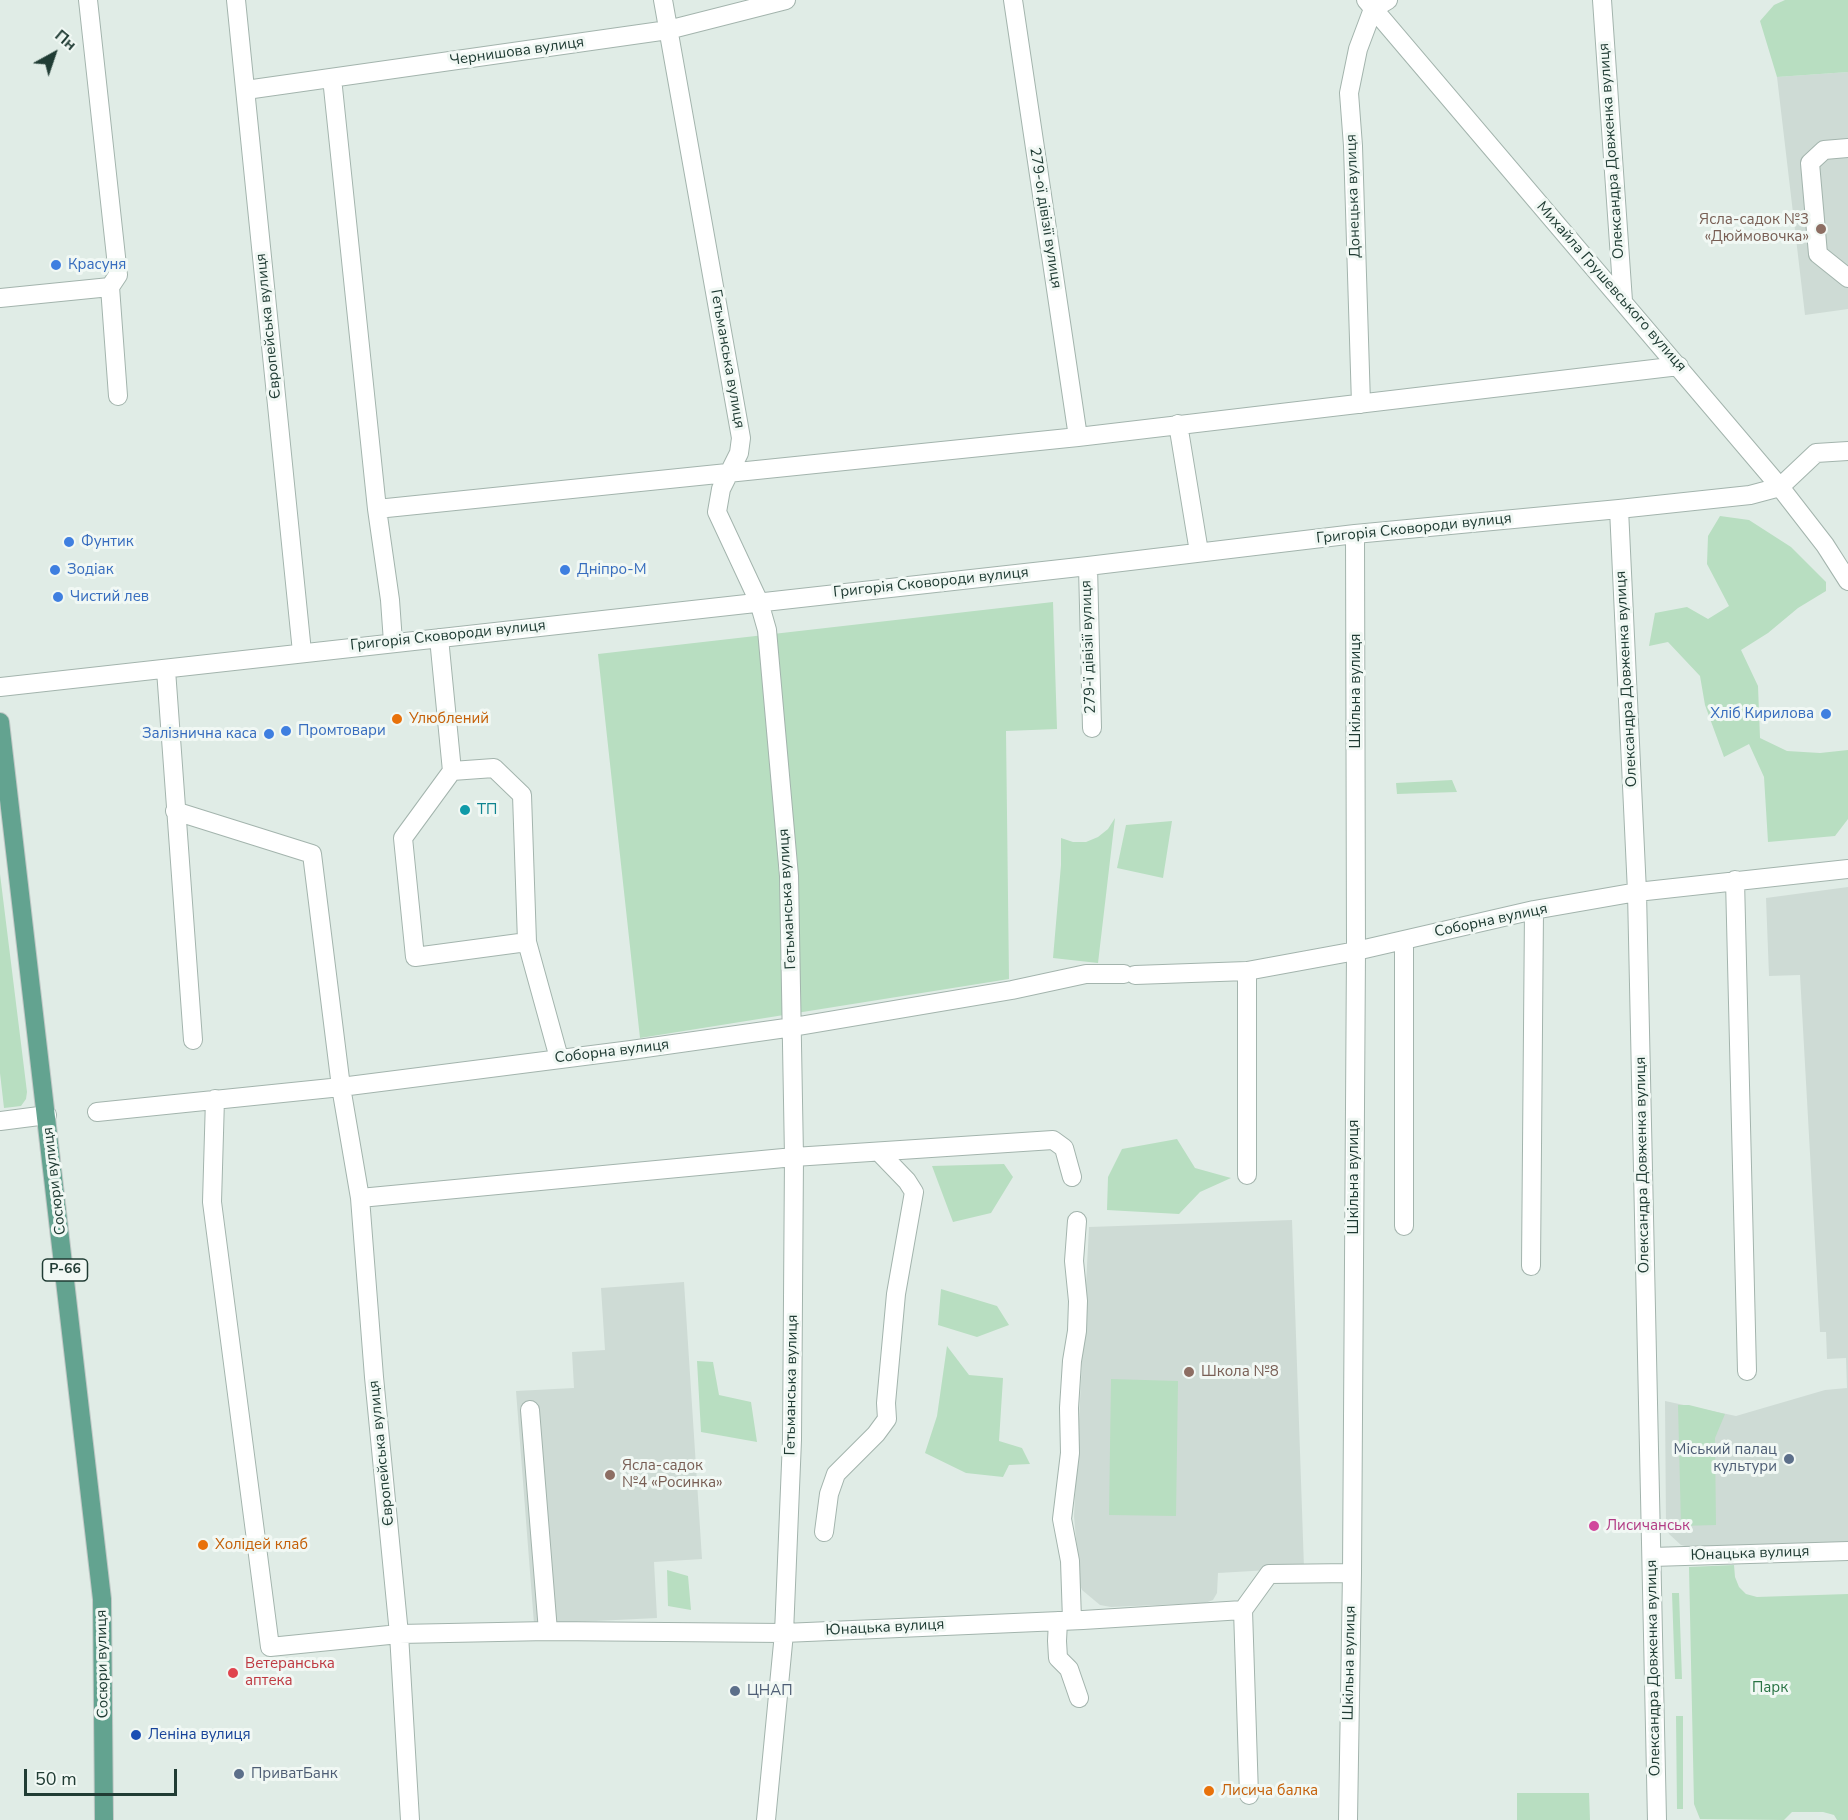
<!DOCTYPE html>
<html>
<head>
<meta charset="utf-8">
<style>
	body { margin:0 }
	#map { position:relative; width:1848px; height:1820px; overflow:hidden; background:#e0ece6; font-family:"Nunito Sans",sans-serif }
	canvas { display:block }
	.north { position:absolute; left:24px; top:24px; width:60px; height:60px; -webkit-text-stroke:4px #f1f8f4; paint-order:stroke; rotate:40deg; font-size:16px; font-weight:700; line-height:24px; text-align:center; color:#203c34 }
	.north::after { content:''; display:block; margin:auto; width:21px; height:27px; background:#203c34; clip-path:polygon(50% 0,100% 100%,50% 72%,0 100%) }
	.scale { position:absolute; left:24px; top:1769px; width:153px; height:27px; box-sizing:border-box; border:3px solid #203c34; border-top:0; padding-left:8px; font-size:18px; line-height:21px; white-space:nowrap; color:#203c34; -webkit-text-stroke:4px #f1f8f4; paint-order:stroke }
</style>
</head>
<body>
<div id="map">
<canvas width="1848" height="1820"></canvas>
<div class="north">Пн</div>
<div class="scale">50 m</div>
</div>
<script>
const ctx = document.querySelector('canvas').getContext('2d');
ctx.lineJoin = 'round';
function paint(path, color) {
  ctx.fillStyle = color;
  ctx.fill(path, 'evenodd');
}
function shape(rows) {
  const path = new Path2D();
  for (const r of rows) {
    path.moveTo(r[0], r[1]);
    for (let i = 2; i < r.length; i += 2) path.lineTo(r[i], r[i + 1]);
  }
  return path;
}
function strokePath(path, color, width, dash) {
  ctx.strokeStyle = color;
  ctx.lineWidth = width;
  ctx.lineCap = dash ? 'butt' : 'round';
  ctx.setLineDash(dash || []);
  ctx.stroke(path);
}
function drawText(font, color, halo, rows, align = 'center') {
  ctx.font = font + ' "Nunito Sans",sans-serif';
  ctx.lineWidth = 6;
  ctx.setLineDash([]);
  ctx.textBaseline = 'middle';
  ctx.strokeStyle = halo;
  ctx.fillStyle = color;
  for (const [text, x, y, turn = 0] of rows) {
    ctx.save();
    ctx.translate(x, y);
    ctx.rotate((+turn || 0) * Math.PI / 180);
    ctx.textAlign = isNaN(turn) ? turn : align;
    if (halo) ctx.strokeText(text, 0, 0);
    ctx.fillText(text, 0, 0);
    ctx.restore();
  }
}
const built = shape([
	[1848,72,1848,309,1805,315,1777,77],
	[1848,887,1848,1543,1689,1547,1681,1545,1669,1534,1666,1525,1665,1401,1736,1416,1825,1390,1847,1388,1846,1358,1827,1359,1826,1332,1820,1332,1800,975,1769,976,1766,898],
	[1292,1220,1304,1568,1218,1573,1217,1593,1213,1600,1205,1603,1111,1607,1100,1605,1082,1590,1080,1585,1074,1516,1089,1227],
	[684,1282,702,1559,654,1562,657,1618,534,1624,516,1391,574,1388,572,1352,605,1350,601,1288]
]);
const green = shape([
	[1785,0,1848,0,1848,72,1777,77,1760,21,1774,5],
	[1720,516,1749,520,1791,547,1826,582,1826,591,1798,608,1768,633,1741,650,1758,686,1760,738,1787,751,1820,753,1848,750,1848,819,1835,836,1768,842,1764,777,1749,744,1724,757,1705,705,1700,676,1668,642,1649,646,1655,613,1687,607,1708,619,1729,606,1707,564,1708,536],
	[1053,602,1057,729,1006,731,1009,979,640,1038,598,654],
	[1452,780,1457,792,1397,794,1396,783],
	[1115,818,1098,963,1053,958,1061,865,1061,838,1073,842,1086,842,1098,837,1108,829],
	[1172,821,1163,878,1117,868,1126,825],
	[0,874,27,1092,26,1099,21,1106,4,1108,0,1073],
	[1177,1139,1195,1168,1231,1178,1200,1192,1179,1214,1107,1210,1108,1177,1122,1149],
	[1004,1164,1013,1177,991,1213,953,1222,932,1166],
	[941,1289,997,1306,1009,1325,977,1337,938,1325],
	[947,1346,969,1375,1003,1378,999,1441,1022,1448,1030,1464,1009,1465,1003,1477,966,1473,925,1453,937,1416],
	[697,1361,713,1362,719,1395,751,1402,757,1442,701,1432],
	[1111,1379,1178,1381,1176,1516,1109,1515],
	[1678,1405,1689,1405,1725,1414,1715,1438,1716,1525,1681,1526],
	[1734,1565,1735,1577,1739,1587,1746,1594,1757,1597,1848,1594,1848,1820,1837,1820,1834,1815,1823,1812,1792,1812,1784,1820,1700,1819,1694,1804,1689,1567],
	[667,1570,688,1576,691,1610,668,1606],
	[1672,1593,1679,1593,1682,1679,1675,1679],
	[1676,1716,1683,1716,1683,1809,1677,1809],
	[1517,1793,1589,1793,1590,1820,1517,1820]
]);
const minor = shape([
	[88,0,118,275,110,287,118,396],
	[236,0,302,652],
	[663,0,741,438,739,453,721,489,717,512,759,602,767,630,789,876,794,1157,792,1440,784,1633,766,1820],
	[1013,0,1078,437],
	[1366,0,1780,487,1825,545,1848,581],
	[1602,0,1623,301],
	[332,78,377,509,390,600,393,642],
	[246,90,668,30,786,0],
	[1848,148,1824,150,1810,163,1818,254,1848,278],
	[0,298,110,287],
	[1361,404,1353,146,1349,93,1358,49,1373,9,1388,0],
	[1178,424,1199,552],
	[377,509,1078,437,1679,366],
	[1619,509,1637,892,1657,1820],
	[1088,566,1092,728],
	[439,638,452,771,403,838,415,957,527,942,559,1058],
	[166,670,193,1040],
	[0,687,1088,566,1355,534,1619,509,1750,495,1780,487,1816,453,1848,451],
	[452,771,494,768,522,795,527,942],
	[175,811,312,854,341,1087,360,1198,374,1377,399,1634,410,1820],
	[1735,880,1747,1371],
	[1247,971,1247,1175],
	[1135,975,1247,971,1356,951,1534,910,1637,892,1848,869],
	[215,1099,212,1202,270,1647,399,1634,548,1631,784,1633,1083,1620,1243,1610,1269,1574,1352,1573],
	[97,1112,341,1087,631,1050,793,1027,1012,990,1086,974,1124,974],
	[0,1121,47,1115],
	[360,1198,794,1157,1053,1140,1064,1148,1072,1177],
	[1404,1226,1404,940],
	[1531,1266,1534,910],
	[530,1410,548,1631],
	[824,1532,829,1494,836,1474,876,1434,887,1419,886,1403,896,1294,914,1192,907,1181,879,1152],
	[1652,1557,1848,1551],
	[1243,1610,1249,1795],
	[1072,1620,1070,1561,1062,1519,1070,1453,1069,1408,1072,1361,1077,1331,1078,1301,1074,1261,1077,1221],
	[1058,1621,1057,1641,1058,1658,1069,1669,1079,1698],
	[1348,1820,1352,1573,1356,951,1355,534]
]);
const major = shape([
	[0,722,102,1599,104,1820]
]);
const markers = [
	[1821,229,6,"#8d6e63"],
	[56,265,6,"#3f7fe0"],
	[69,542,6,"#3f7fe0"],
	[55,570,6,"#3f7fe0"],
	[565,570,6,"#3f7fe0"],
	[58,597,6,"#3f7fe0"],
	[1826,714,6,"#3f7fe0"],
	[397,719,6,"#e8710a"],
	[286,731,6,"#3f7fe0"],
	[269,734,6,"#3f7fe0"],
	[465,810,6,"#0f9aa8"],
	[1189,1372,6,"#8d6e63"],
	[1789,1459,6,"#5c6f8a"],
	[610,1475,6,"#8d6e63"],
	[1594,1526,6,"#d1479c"],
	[203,1545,6,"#e8710a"],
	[233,1673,6,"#e0444e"],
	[735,1691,6,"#5c6f8a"],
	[136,1735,6,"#1a4fb4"],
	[239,1774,6,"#5c6f8a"],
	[1209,1791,6,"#e8710a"]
];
const shields = [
	[65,1270,45]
];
const shieldNames = [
	["Р-66",65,1270]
];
const streetNames = [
	["Чернишова вулиця",517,52,-8],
	["Олександра Довженка вулиця",1612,151,-94],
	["Донецька вулиця",1354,196,-92],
	["279-ої дівізії вулиця",1045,218,81],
	["Михайла Грушевського вулиця",1611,287,49],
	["Європейська вулиця",269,326,-96],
	["Гетьманська вулиця",727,359,80],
	["Григорія Сковороди вулиця",1414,529,-6],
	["Григорія Сковороди вулиця",931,583,-6],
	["Григорія Сковороди вулиця",448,636,-6],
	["279-ї дівізії вулиця",1089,647,-92],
	["Олександра Довженка вулиця",1627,679,-93],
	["Шкільна вулиця",1356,691,-90],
	["Гетьманська вулиця",788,899,-93],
	["Соборна вулиця",1491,921,-12],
	["Соборна вулиця",612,1052,-7],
	["Олександра Довженка вулиця",1643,1165,-91],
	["Шкільна вулиця",1354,1177,-90],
	["Сосюри вулиця",55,1181,-97],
	["Гетьманська вулиця",792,1385,-89],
	["Європейська вулиця",382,1453,-96],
	["Юнацька вулиця",1750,1554,-2],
	["Юнацька вулиця",885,1628,-3],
	["Шкільна вулиця",1350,1663,-89],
	["Сосюри вулиця",103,1664,-91],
	["Олександра Довженка вулиця",1654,1668,-91]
];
const educationNames = [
	["Ясла-садок №3",1809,220,"right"],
	["«Дюймовочка»",1809,237,"right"],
	["Школа №8",1201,1372],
	["Ясла-садок",622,1466],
	["№4 «Росинка»",622,1483]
];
const shopNames = [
	["Красуня",68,265],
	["Фунтик",81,542],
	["Зодіак",67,570],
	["Днiпро-М",577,570],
	["Чистий лев",70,597],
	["Хліб Кирилова",1814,714,"right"],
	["Промтовари",298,731],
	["Залiзнична каса",257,734,"right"]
];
const foodNames = [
	["Улюблений",409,719],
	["Холідей клаб",215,1545],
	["Лисича балка",1221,1791]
];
const cultureNames = [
	["ТП",477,810]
];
const serviceNames = [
	["Міський палац",1777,1450,"right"],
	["культури",1777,1467,"right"],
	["ЦНАП",747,1691],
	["ПриватБанк",251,1774]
];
const hotelNames = [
	["Лисичанськ",1606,1526]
];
const healthNames = [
	["Ветеранська",245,1664],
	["аптека",245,1681]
];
const parkNames = [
	["Парк",1770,1688]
];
const transitNames = [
	["Леніна вулиця",148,1735]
];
paint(built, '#cedbd5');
paint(green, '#b8dec1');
strokePath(minor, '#a3b4ad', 20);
strokePath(major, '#c1c8c6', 20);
strokePath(minor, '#fff', 18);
strokePath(major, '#63a390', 18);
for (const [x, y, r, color] of markers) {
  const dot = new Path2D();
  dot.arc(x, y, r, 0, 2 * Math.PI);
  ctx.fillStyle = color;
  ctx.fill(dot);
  strokePath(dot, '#f1f8f4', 2);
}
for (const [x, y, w] of shields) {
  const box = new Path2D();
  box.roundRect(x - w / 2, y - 11, w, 22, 4.5);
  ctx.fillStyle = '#f1f8f4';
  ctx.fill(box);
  strokePath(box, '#203c34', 1.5);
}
drawText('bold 14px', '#203c34', null, shieldNames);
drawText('15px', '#203c34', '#f1f8f4', streetNames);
drawText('15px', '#785e54', '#f1f8f4', educationNames, 'left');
drawText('15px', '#366cbe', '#f1f8f4', shopNames, 'left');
drawText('15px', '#c56008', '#f1f8f4', foodNames, 'left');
drawText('15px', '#0d838f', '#f1f8f4', cultureNames, 'left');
drawText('15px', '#4e5e75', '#f1f8f4', serviceNames, 'left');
drawText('15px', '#b23c85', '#f1f8f4', hotelNames, 'left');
drawText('15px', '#be3a42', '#f1f8f4', healthNames, 'left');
drawText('15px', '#297444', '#f1f8f4', parkNames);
drawText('15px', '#164399', '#f1f8f4', transitNames, 'left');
</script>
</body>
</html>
